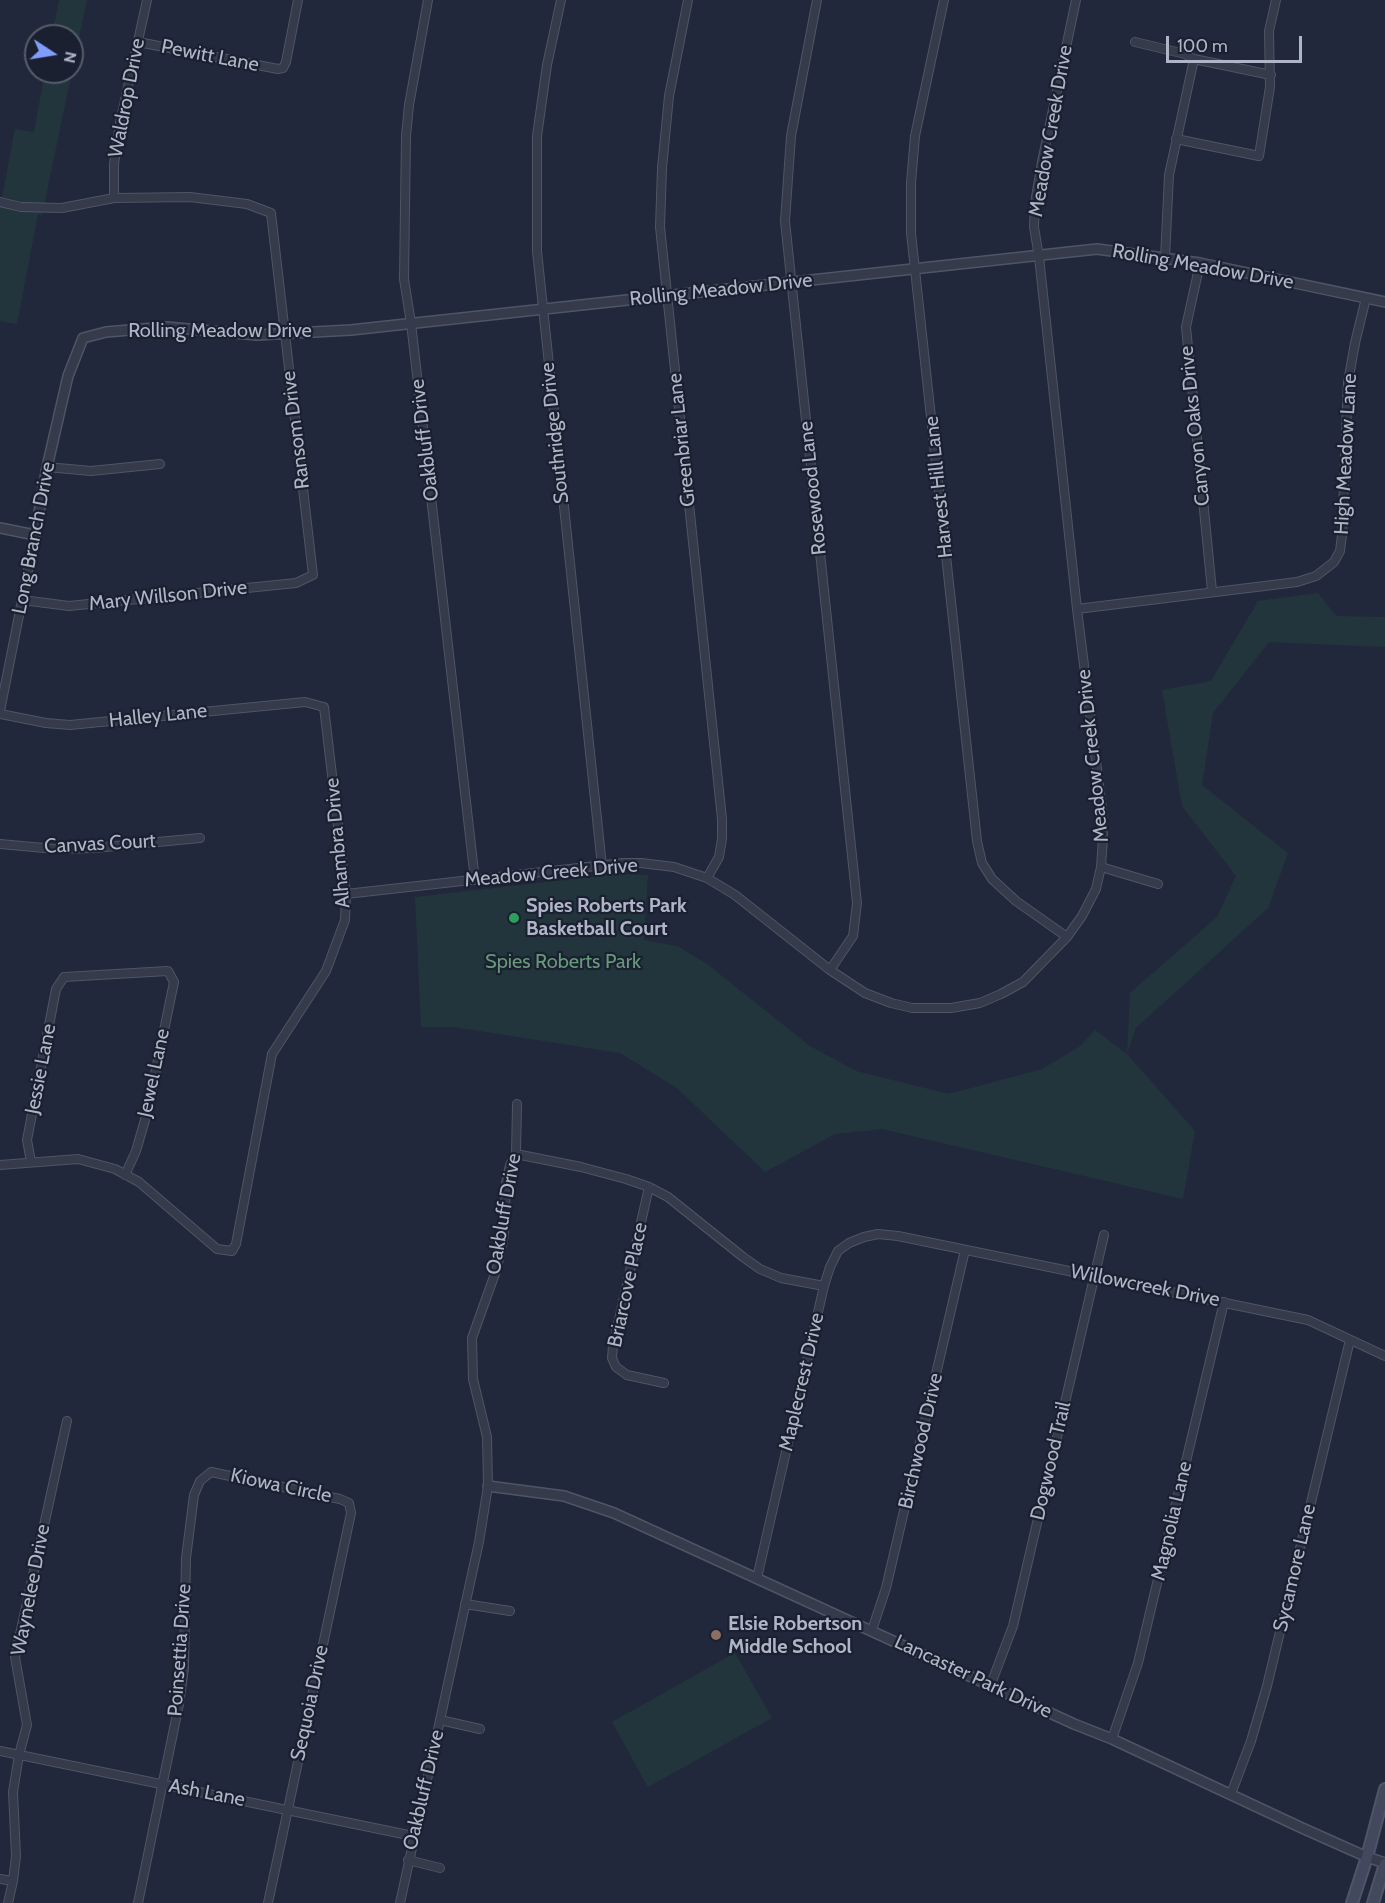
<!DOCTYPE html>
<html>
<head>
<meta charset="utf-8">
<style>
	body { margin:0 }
	#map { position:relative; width:1385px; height:1903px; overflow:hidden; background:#21283b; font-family:Cabin,sans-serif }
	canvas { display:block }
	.north { position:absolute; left:24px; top:24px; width:60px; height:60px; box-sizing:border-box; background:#1a2030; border:2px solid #565c6c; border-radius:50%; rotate:102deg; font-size:16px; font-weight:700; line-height:24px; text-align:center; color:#afb5c7 }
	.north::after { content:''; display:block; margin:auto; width:21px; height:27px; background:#809dfc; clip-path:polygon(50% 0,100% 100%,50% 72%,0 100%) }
	.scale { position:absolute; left:1166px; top:36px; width:136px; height:27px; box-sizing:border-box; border:3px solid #afb5c7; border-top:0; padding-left:8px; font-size:18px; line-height:21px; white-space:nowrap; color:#afb5c7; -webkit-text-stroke:4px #1a2030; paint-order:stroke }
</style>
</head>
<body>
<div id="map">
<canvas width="1385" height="1903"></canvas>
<div class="north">N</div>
<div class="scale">100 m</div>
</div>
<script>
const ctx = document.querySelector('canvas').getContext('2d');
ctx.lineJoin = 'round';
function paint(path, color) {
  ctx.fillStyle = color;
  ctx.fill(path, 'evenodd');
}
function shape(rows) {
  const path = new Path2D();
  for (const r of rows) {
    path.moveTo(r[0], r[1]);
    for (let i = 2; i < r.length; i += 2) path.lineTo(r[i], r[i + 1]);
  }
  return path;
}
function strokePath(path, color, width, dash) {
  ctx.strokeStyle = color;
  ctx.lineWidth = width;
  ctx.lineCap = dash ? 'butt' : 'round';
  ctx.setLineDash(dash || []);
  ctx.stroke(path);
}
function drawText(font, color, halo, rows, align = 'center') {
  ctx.font = font + ' Cabin,sans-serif';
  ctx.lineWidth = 4.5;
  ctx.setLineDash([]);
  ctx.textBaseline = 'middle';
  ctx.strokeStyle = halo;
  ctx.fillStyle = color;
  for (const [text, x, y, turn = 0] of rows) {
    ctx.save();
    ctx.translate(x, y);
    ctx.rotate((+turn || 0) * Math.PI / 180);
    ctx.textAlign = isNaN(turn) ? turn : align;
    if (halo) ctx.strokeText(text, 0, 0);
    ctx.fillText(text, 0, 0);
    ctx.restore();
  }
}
const green = shape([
	[59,0,87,0,42,215,38,214,17,324,0,321,0,208,15,129,34,132,45,72,72,72,72,36,52,36],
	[1318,593,1336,616,1385,617,1385,647,1269,642,1213,713,1202,785,1288,853,1268,908,1136,1028,1127,1054,1195,1131,1183,1199,882,1129,835,1134,765,1172,677,1088,620,1053,454,1027,421,1027,415,897,617,874,648,875,644,940,677,946,707,964,810,1046,856,1071,949,1094,1042,1069,1079,1047,1095,1030,1127,1054,1130,993,1217,917,1236,876,1182,806,1162,690,1211,681,1258,601],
	[735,1653,772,1718,648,1787,612,1722]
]);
const minor = shape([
	[428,0,409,105,406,136,404,279,411,323,475,880],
	[561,0,547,65,537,136,537,251,602,866],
	[688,0,669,96,662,168,660,227,722,819,722,839,719,857,707,878],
	[817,0,791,136,785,221,857,903,853,936,830,970],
	[944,0,915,136,911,183,911,233,977,841,982,863,992,879,1016,901,1067,937],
	[138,42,278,69,283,68,286,62,298,0],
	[1135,42,1185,54,1194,59,1271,75],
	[1176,139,1259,156,1270,87,1269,31,1276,0],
	[114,198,114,164,120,123,147,0],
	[0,202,21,207,62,208,114,198,190,197,247,204,271,213,313,575,296,583,69,606,22,600],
	[1165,258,1169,175,1194,59],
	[1200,263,1186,327,1212,591],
	[47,467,91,471,160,464],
	[1077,609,1297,582,1316,576,1334,562,1340,551,1342,535,1348,382,1355,343,1366,298],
	[0,711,35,535],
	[0,714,46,723,70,725,305,702,324,707,346,894,345,920,326,971,272,1054,236,1244,232,1251,217,1249,139,1182,115,1169,78,1159,0,1165],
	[0,844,55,849,95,848,200,838],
	[1101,867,1158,884],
	[346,894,623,863,641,863,674,867,707,878,735,895,830,970,865,993,891,1003,912,1008,951,1008,980,1003,1001,994,1023,982,1067,937,1082,916,1096,889,1101,867,1103,838,1102,809,1077,609,1039,257,1034,227,1035,203,1042,162,1076,0],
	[516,1154,581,1167,626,1179,649,1187,668,1197,743,1257,760,1269,781,1278,824,1286],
	[31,1162,27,1140,56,989,64,977,168,971,174,982,147,1113,136,1151,125,1175],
	[649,1187,613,1346,612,1358,616,1367,627,1375,664,1383],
	[757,1578,824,1286,830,1267,838,1251,849,1243,864,1237,878,1234,898,1236,1308,1320,1385,1356],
	[465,1604,510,1611],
	[872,1630,886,1588,965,1250],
	[991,1684,1013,1626,1104,1235],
	[440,1720,480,1729],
	[1112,1739,1138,1663,1224,1302],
	[0,1751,413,1836],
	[1231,1794,1251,1741,1267,1686,1350,1340],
	[408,1860,440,1868],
	[0,1879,13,1881],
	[8,1903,13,1881,16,1856,13,1792,19,1755,27,1725,15,1657,67,1421],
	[138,1903,179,1704,184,1668,186,1558,194,1495,200,1481,211,1472,340,1499,349,1503,351,1513,268,1903],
	[400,1903,479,1542,488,1486,487,1437,473,1379,472,1338,497,1268,504,1235,506,1183,510,1165,516,1154,517,1104]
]);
const tertiary = shape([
	[0,528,35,535,47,467,68,376,83,338,106,332,166,327,257,335,351,330,1097,249,1200,263,1385,302],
	[488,1486,564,1496,614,1513,1074,1724,1112,1739,1302,1828,1367,1857,1385,1863]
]);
const secondary = shape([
	[1352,1903,1367,1857,1385,1789],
	[1373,1903,1385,1864]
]);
const markers = [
	[514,918,6,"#2e9e5b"],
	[716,1635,6,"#8d6e63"]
];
const streetNames = [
	["Pewitt Lane",210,56,11],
	["Waldrop Drive",127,98,-79],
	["Meadow Creek Drive",1051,131,-80],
	["Rolling Meadow Drive",1203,267,10],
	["Rolling Meadow Drive",721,290,-6],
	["Rolling Meadow Drive",220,331],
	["Canyon Oaks Drive",1195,426,-96],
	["Ransom Drive",296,430,-97],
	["Southridge Drive",555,433,-96],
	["Oakbluff Drive",425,440,-97],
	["Greenbriar Lane",682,440,-96],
	["High Meadow Lane",1346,454,-87],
	["Harvest Hill Lane",939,487,-96],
	["Rosewood Lane",813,488,-96],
	["Long Branch Drive",34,538,-79],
	["Mary Willson Drive",168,596,-6],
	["Halley Lane",158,716,-6],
	["Meadow Creek Drive",1093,756,-96],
	["Alhambra Drive",338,843,-95],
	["Canvas Court",100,844,-3],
	["Meadow Creek Drive",551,873,-5],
	["Jessie Lane",41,1069,-79],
	["Jewel Lane",154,1073,-78],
	["Oakbluff Drive",504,1214,-80],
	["Briarcove Place",628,1285,-78],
	["Willowcreek Drive",1145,1286,11],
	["Maplecrest Drive",802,1382,-77],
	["Birchwood Drive",921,1441,-77],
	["Dogwood Trail",1051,1461,-77],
	["Kiowa Circle",281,1486,12],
	["Magnolia Lane",1172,1521,-77],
	["Sycamore Lane",1295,1568,-77],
	["Waynelee Drive",31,1590,-79],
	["Poinsettia Drive",180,1650,-86],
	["Lancaster Park Drive",973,1677,25],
	["Sequoia Drive",310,1703,-78],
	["Oakbluff Drive",424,1790,-77],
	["Ash Lane",207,1793,11]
];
const poiNames = [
	["Spies Roberts Park",526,906],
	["Basketball Court",526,929],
	["Elsie Robertson",728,1624],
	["Middle School",728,1647]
];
const parkNames = [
	["Spies Roberts Park",563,962]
];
paint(green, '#23353c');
strokePath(minor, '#4f5566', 10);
strokePath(tertiary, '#4f5566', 12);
strokePath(secondary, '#4f5566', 14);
strokePath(minor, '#353b4b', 8);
strokePath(tertiary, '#353b4b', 9);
strokePath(secondary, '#42495e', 10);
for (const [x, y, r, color] of markers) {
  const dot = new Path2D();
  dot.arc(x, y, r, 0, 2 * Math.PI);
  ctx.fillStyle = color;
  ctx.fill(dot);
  strokePath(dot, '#1a2030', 2);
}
drawText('20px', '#afb5c7', '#1a2030', streetNames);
drawText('bold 20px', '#afb5c7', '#1a2030', poiNames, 'left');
drawText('20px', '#659979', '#1a2030', parkNames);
</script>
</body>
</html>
